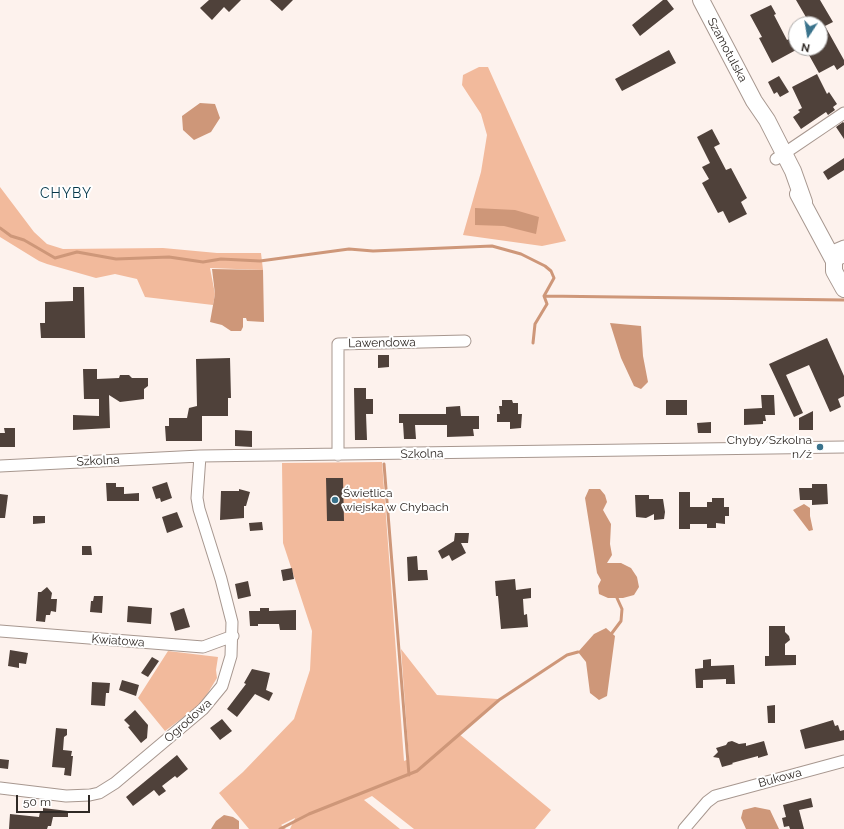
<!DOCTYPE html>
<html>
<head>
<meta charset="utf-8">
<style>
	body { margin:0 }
	#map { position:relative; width:844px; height:829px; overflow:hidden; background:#fdf2ed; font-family:Raleway,sans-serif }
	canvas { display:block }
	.north { position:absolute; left:788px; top:16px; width:40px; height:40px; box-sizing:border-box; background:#fff; border:1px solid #aca9a8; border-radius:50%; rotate:192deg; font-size:11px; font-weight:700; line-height:16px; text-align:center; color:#2f2925 }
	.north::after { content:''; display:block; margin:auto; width:14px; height:18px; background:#3a738c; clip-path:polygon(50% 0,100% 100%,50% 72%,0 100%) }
	.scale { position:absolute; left:16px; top:795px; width:74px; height:18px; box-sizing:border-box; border:2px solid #2f2925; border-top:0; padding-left:5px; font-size:12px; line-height:14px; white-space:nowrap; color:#2f2925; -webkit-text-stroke:3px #fff; paint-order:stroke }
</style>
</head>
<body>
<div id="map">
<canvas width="844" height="829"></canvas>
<div class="north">N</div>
<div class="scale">50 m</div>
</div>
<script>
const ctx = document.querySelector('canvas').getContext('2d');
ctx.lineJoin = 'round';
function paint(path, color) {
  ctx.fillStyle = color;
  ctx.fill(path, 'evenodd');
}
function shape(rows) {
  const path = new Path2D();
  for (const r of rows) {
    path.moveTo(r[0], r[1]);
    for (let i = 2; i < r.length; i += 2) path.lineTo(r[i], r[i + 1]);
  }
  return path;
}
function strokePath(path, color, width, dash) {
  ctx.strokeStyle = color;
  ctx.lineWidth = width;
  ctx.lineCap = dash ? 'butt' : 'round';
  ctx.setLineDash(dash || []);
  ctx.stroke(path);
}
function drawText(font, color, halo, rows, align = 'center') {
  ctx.font = font + ' Raleway,sans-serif';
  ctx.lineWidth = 4;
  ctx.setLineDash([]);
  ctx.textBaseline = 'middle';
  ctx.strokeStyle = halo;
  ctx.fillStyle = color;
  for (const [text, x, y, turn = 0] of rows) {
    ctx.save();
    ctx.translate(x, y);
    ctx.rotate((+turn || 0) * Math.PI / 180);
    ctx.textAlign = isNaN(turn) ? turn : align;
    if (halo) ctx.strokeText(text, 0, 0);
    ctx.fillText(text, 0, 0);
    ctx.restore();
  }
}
const green = shape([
	[479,67,488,67,566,241,542,246,463,235,481,172,487,135,481,114,462,85,463,75],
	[0,187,34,232,47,244,63,249,163,248,217,253,261,253,263,270,210,268,215,294,213,305,145,297,137,279,115,274,96,278,47,264,39,261,0,237],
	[382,462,404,761,409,759,401,649,437,695,498,699,459,734,551,810,535,829,414,829,372,796,364,800,400,829,290,829,295,818,281,825,286,829,249,829,219,793,243,772,294,719,310,670,312,631,283,543,282,463],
	[168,651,218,657,216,670,217,678,201,704,165,731,138,698]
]);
const water = shape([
	[200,103,215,104,220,118,211,132,194,140,183,130,182,116],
	[475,208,515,210,539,217,536,234,504,226,475,225],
	[212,269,263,270,264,322,247,321,246,318,243,318,243,327,241,331,231,331,222,325,210,322,215,294],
	[610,323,641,326,643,356,648,382,641,389,634,386,621,358],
	[589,489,600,489,605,495,607,502,603,510,611,524,610,544,612,555,607,563,621,563,631,568,637,577,639,587,634,595,623,598,608,598,599,594,598,586,601,580,597,573,585,498],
	[804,504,810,508,810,516,813,530,809,531,793,510],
	[606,628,615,636,607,696,599,700,590,693,586,662,578,652,594,634],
	[755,807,770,810,779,829,746,829,741,818,743,810],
	[224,815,233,817,239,821,239,829,211,829,216,821]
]);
const stream = shape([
	[0,228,11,236,24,240,55,258,77,252,116,259,169,257,203,262,221,259,260,261,349,249,373,251,492,246,521,254,545,266,551,271,554,278,544,296,547,304,535,324,533,343],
	[544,296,844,300],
	[384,464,409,775],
	[612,633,621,621,622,609,617,598],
	[280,829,309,814,417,771,499,700,567,655,578,652]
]);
const building = shape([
	[209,0,241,0,229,12,224,7,212,20,200,8],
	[270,0,293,0,282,11],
	[663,0,667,0,674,9,640,36,632,25],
	[796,0,820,0,833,22,825,26,844,60,844,65,837,70,834,65,819,73,805,48,820,48,820,24,810,24],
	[771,5,776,14,774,15,787,40,796,35,796,50,772,63,759,38,762,37,750,15],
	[669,50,676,63,622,91,615,79],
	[817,74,827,94,829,92,837,104,833,107,835,110,828,115,826,112,801,129,793,117,800,112,798,110,802,108,792,87],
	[779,76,789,92,780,97,777,92,774,94,768,82],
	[843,122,844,123,844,139,836,127],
	[712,129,720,144,714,147,726,170,731,168,747,198,741,202,747,214,729,223,723,211,718,213,702,183,709,179,702,167,710,163,697,137],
	[844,158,844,170,828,180,823,172],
	[73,287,84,287,85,338,41,338,40,323,45,323,45,302,73,301],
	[827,338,844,376,844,396,838,399,841,407,830,412,809,365,786,375,803,413,794,417,769,364],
	[378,355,389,355,389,367,378,368],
	[230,358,231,398,228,398,228,416,202,416,202,441,166,441,165,426,169,426,169,418,187,418,189,408,197,406,196,359],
	[83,369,97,369,97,379,119,378,120,375,129,375,132,378,148,378,148,386,144,389,144,399,120,402,109,395,110,428,73,430,73,415,99,416,99,399,84,399],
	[354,388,366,388,366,399,373,399,373,414,366,414,367,440,355,440],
	[761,395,774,395,775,415,765,415,766,421,763,421,763,424,744,425,744,409,762,408],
	[502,400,512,400,513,403,518,403,518,414,522,414,521,428,510,429,510,422,497,422,497,414,500,414,499,406,502,406],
	[666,400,687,400,687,415,666,415],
	[460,406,461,416,479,416,479,429,473,429,474,436,447,437,447,425,415,425,416,439,404,439,403,423,399,423,399,414,446,414,446,407],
	[813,411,813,430,799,430,799,418],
	[711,422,711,433,698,433,697,423],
	[4,428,15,428,15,447,0,447,0,433,5,433],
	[235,430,252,431,252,447,235,446],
	[326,478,343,478,344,521,327,521],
	[167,482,172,498,161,502,160,498,156,499,152,487],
	[106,483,116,483,116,487,124,487,124,494,139,493,139,501,107,501],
	[812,484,827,484,828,504,812,505,812,500,800,500,799,488,812,488],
	[239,489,250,492,246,506,244,506,244,518,220,520,221,491,239,491],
	[679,492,690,492,690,507,707,507,707,502,712,502,712,498,724,498,724,507,729,507,729,516,725,516,725,524,716,523,716,528,707,528,707,524,690,524,690,529,679,529],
	[0,494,8,495,5,518,0,518],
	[635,495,649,495,649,499,663,499,665,512,664,519,654,520,654,514,646,518,636,517],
	[177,512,183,527,167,533,162,517],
	[33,516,45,516,45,523,33,524],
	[262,522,263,530,250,531,249,523],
	[455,533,469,533,468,543,461,543,466,553,452,561,449,555,442,559,438,551,454,541],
	[82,546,91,546,92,555,82,555],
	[417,556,418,570,427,570,428,580,408,581,407,557],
	[292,568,294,579,283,581,281,570],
	[515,579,516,590,531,588,531,598,523,599,524,615,527,614,528,627,501,629,498,596,496,596,495,581],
	[248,581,251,596,238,599,235,584],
	[47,587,52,593,51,599,57,599,56,612,51,611,50,615,46,615,45,622,36,621,38,592,41,592],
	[94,596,103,596,102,613,90,612,91,601,93,601],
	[128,606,152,608,151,624,127,622],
	[184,608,190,627,175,631,170,613],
	[260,608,269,608,269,611,296,610,296,630,280,630,279,624,258,624,258,626,250,626,249,611,260,611],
	[769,626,785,626,785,632,789,636,790,640,785,644,785,655,796,655,796,665,765,666,765,656,769,656],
	[10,650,28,653,26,664,19,663,19,668,8,666],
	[152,657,159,661,148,677,141,673],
	[711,659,711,666,734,665,735,684,726,684,726,679,703,680,703,688,696,688,695,669,703,668,703,660],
	[252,669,270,673,266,690,273,693,269,701,255,694,237,717,227,709,246,684,244,683],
	[122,680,139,685,136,696,119,690],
	[92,682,110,683,109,693,106,693,105,706,91,705],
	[775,705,775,723,768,723,767,706],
	[135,710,148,725,147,738,141,743,128,727,130,726,124,720],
	[222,719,232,731,220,740,210,728],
	[833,720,835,726,838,725,840,731,844,730,844,740,805,749,800,730],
	[56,728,67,729,67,735,64,737,63,750,72,751,71,756,73,756,71,776,64,775,65,768,52,767],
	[732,741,739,744,746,743,746,746,764,741,768,755,758,758,758,756,732,763,733,764,722,767,719,758,713,757,718,752,716,748,726,745,728,742],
	[177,755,188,769,177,778,175,776,162,786,166,791,159,796,154,790,133,806,126,797],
	[0,759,9,760,8,769,0,768],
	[811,798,813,807,799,810,804,829,790,829,789,826,784,827,782,818,786,817,783,805],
	[43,808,68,811,68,817,53,817,51,826,48,826,47,829,9,829,10,814,39,817,40,812,43,812]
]);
const street = shape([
	[776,159,844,113],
	[830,252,844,246],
	[834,261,844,257],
	[338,455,338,344,465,341],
	[0,466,200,456,844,447],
	[0,631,203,647,233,636],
	[0,788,66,796,90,795,99,793,115,783,203,709,222,686,231,656,232,622,221,579,199,509,197,498,200,456],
	[684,829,707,802,715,796,844,761]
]);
const secondary = shape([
	[701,0,754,101,767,120,793,171,804,202],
	[798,194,834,261,834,271,844,289]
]);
const markers = [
	[820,447,4,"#3a738c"],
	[335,500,4,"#3a738c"]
];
const streetNames = [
	["Szamotulska",727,50,62],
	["Lawendowa",382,343,-1],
	["Szkolna",422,454,-1],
	["Szkolna",98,461,-3],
	["Kwiatowa",118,641,4],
	["Ogrodowa",188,721,-42],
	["Bukowa",780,778,-15]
];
const poiNames = [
	["Chyby/Szkolna",812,440],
	["n/ż",812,454],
	["Świetlica",343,493,"left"],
	["wiejska w Chybach",343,507,"left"]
];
const quarterNames = [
	["CHYBY",66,194]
];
paint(green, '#f2ba9c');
paint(water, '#ce9779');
strokePath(stream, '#ce9779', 3);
paint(building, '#4f413a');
strokePath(street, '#a7978f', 13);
strokePath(secondary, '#a7978f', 18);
strokePath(street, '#fff', 11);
strokePath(secondary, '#fff', 16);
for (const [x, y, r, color] of markers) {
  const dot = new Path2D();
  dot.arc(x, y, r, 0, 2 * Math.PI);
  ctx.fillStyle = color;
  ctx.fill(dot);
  strokePath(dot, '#fff', 1.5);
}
drawText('12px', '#2f2925', '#fff', streetNames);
drawText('12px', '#2f2925', '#fff', poiNames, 'right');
ctx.letterSpacing = '1px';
drawText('14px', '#04374a', '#fff', quarterNames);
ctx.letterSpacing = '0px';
</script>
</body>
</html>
